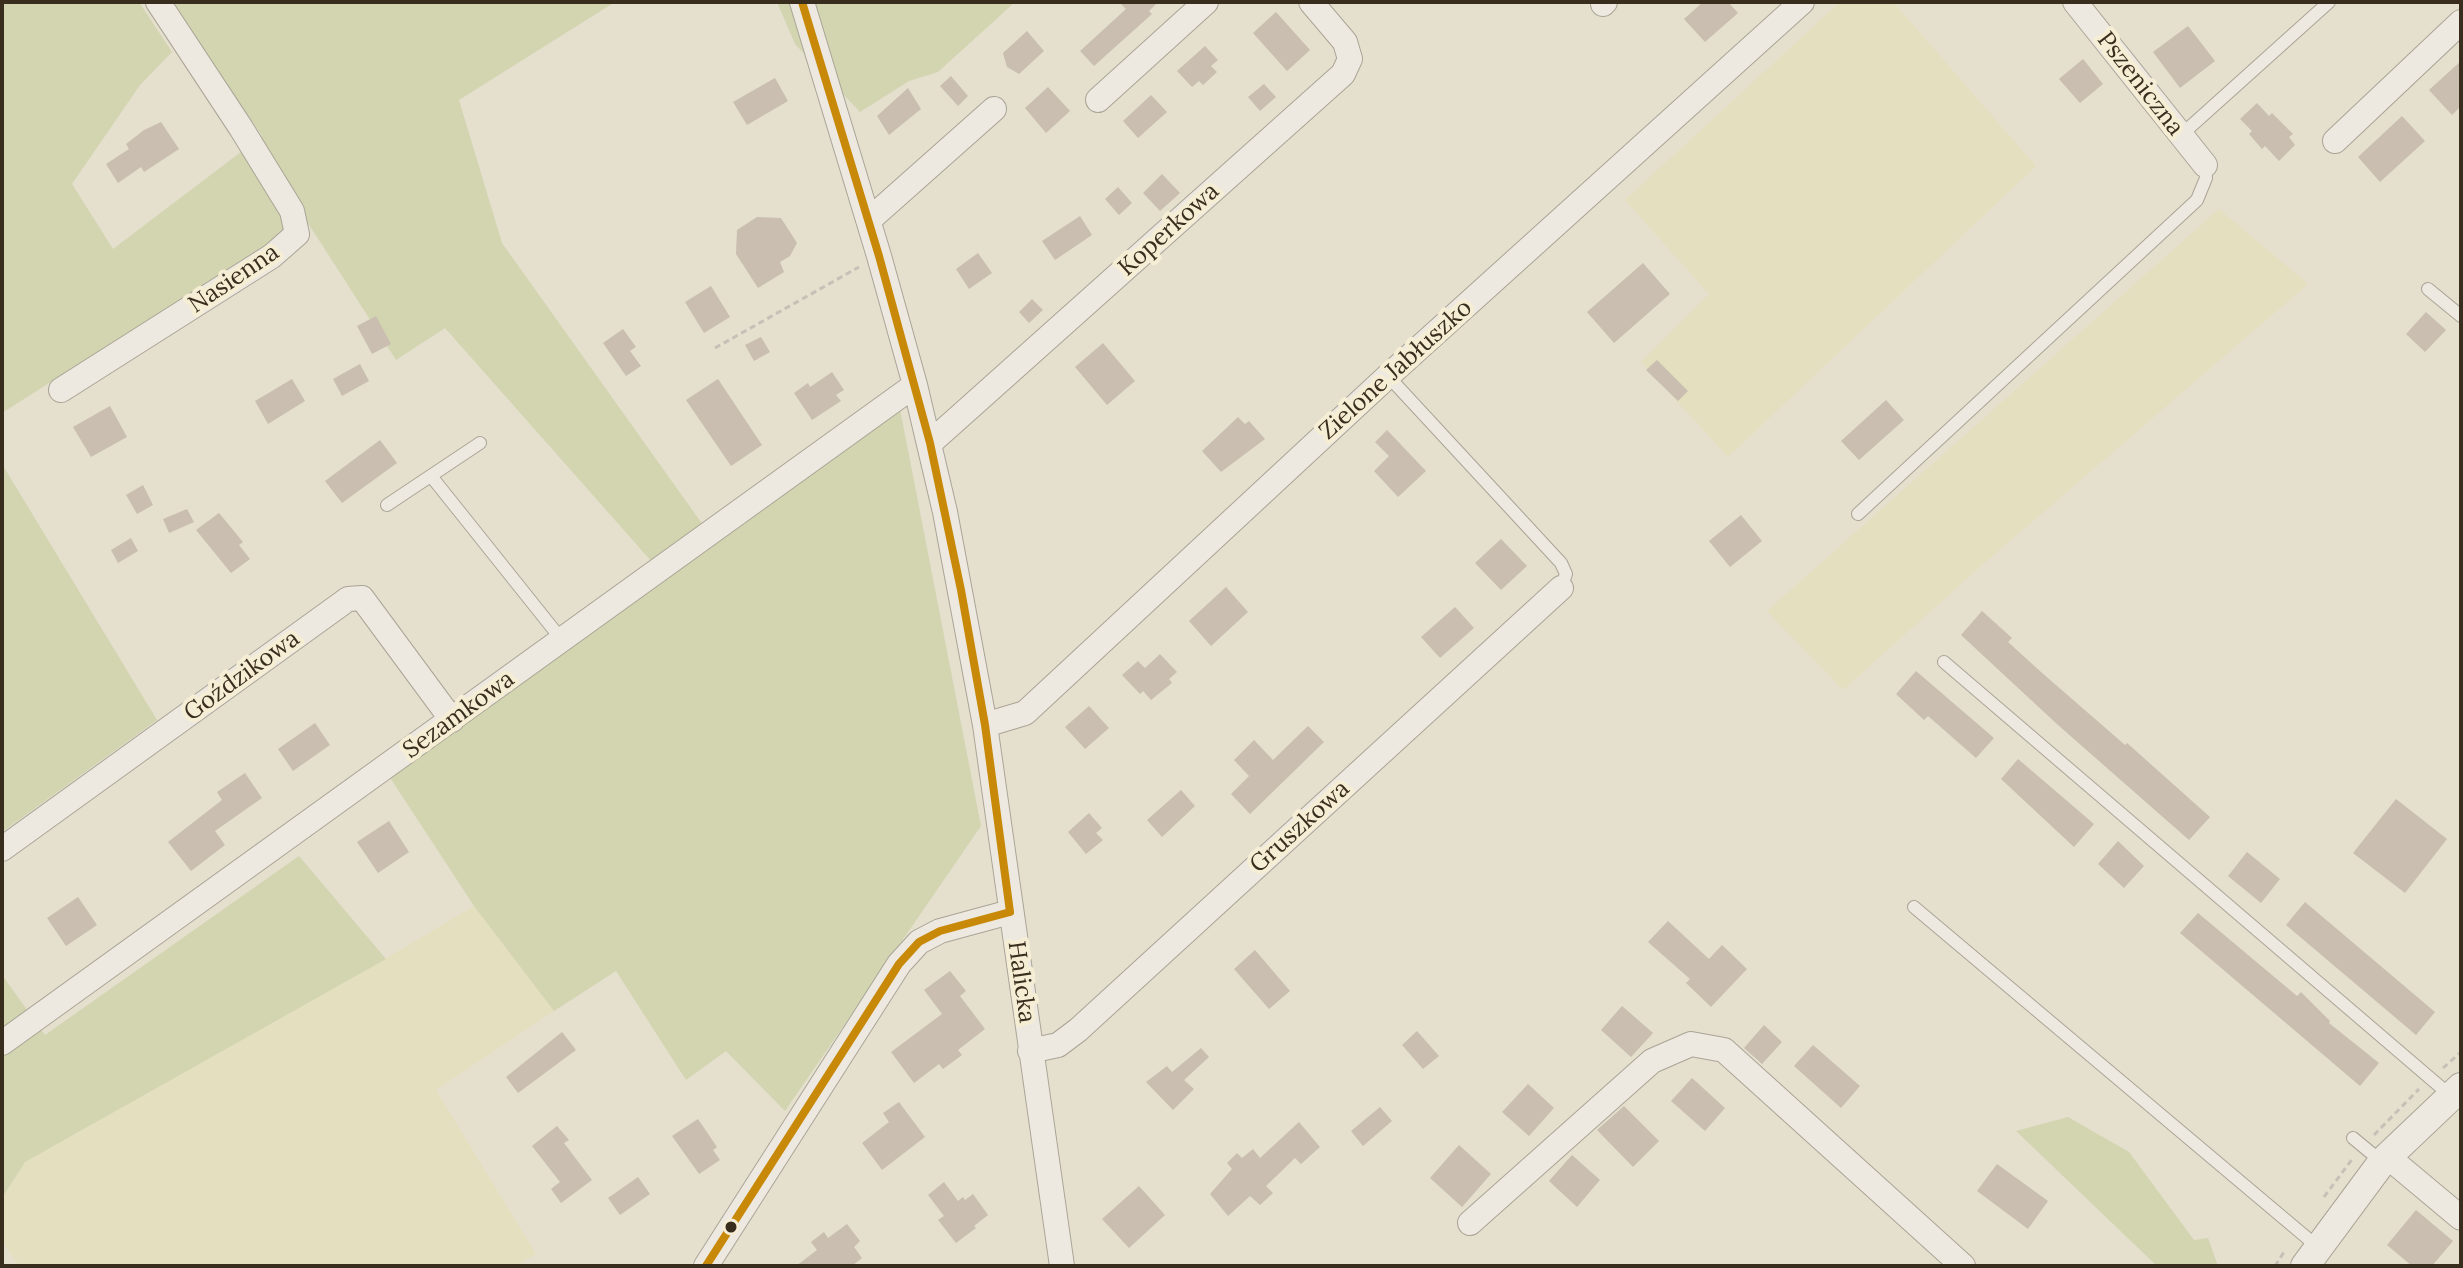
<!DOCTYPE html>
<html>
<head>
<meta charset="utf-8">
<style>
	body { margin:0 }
	#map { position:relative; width:2463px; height:1268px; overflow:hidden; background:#e5dfce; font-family:Lora,serif }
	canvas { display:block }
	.frame { position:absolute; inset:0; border:4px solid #392d1e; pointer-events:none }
</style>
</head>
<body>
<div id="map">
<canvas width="2463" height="1268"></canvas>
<div class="frame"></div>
</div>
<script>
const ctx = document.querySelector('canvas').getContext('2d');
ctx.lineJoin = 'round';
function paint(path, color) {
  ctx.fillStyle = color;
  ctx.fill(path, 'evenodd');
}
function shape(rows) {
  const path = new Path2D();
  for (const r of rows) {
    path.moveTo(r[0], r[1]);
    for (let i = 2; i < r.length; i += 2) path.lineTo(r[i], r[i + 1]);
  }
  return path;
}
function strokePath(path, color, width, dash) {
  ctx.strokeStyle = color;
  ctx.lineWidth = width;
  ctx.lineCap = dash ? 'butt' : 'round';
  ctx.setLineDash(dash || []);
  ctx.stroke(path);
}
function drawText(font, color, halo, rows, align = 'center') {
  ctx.font = font + ' Lora,serif';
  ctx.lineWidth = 8;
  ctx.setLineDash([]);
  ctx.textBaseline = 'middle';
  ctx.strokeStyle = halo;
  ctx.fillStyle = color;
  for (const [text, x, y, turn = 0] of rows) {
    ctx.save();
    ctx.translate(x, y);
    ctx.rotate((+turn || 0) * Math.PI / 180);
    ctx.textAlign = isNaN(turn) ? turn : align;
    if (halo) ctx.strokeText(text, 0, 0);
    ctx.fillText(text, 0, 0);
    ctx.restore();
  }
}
const farmland = shape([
	[1840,2,1893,2,2036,166,1728,457,1641,362,1709,294,1625,200],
	[2219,209,2308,284,1981,566,1843,690,1767,611],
	[474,906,554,1011,436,1090,536,1254,515,1266,19,1266,2,1241,2,1198,25,1162,385,959]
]);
const green = shape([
	[2,2,139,2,172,52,140,85,72,184,113,249,262,136,172,2,615,2,459,100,502,243,703,525,652,562,445,328,396,360,306,220,2,413],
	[777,2,1015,2,938,72,909,81,860,112,795,44],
	[900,409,981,826,785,1111,726,1051,686,1080,616,971,554,1011,474,906,389,776],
	[2,464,157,720,2,832],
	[299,856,386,959,25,1162,2,1198,2,975,45,1035],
	[2068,1117,2129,1152,2194,1240,2208,1238,2218,1266,2157,1266,2016,1131]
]);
const building = shape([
	[1119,2,1158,2,1149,11,1152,14,1094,66,1080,51,1126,9],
	[1703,2,1728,2,1738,13,1705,42,1684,19],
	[1276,12,1310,50,1287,71,1253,33],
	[2188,26,2215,61,2180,88,2153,52],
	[1027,31,1044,51,1019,74,1007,67,1003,53],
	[1205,46,1218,60,1211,66,1217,72,1203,85,1199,81,1192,87,1177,71],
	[2083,59,2103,84,2080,103,2059,79],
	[2461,61,2461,106,2452,115,2429,90],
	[951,76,968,96,958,106,940,86],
	[775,78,788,101,747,125,733,102],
	[1264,84,1276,97,1260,111,1248,97],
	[1048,87,1070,111,1046,133,1025,108],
	[908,88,921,109,889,135,877,116],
	[1151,95,1167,112,1138,138,1123,121],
	[2257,103,2269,116,2272,113,2293,134,2289,137,2295,145,2279,161,2265,146,2262,149,2249,134,2252,131,2240,119],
	[2402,116,2425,141,2380,182,2358,157],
	[161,122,179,149,144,172,141,167,118,183,106,164,129,149,126,144,144,130],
	[1162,174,1180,193,1160,211,1143,193],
	[1118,187,1132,203,1119,215,1105,199],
	[1080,216,1092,235,1055,260,1042,241],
	[757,217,781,218,797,243,790,256,780,262,784,272,758,288,736,254,737,230],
	[978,253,992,273,969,289,956,269],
	[1643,263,1670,294,1614,343,1587,312],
	[711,286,730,317,704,333,685,302],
	[1032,299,1043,310,1029,323,1019,312],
	[2426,312,2446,330,2425,352,2406,334],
	[376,316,391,344,372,354,357,326],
	[623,329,636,347,630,351,641,366,626,376,603,343],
	[761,337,770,352,754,361,745,345],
	[1103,343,1135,381,1107,405,1075,367],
	[1657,360,1688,391,1678,401,1646,370],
	[360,364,369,381,342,396,333,379],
	[832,372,844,390,836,395,841,401,812,420,794,393,808,383,810,387],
	[292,379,305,401,268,424,255,401],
	[718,379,762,445,731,466,686,400],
	[1886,400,1904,420,1859,460,1841,441],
	[110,406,127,437,91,457,73,427],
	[1238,417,1245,424,1249,421,1265,439,1221,472,1202,451],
	[1387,430,1426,471,1398,497,1374,471,1389,456,1375,442],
	[380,440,397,463,342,503,325,481],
	[143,485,153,505,137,514,126,495],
	[187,509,194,522,169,533,163,519],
	[219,513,243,542,239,545,250,559,231,573,196,530],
	[1741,515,1762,541,1730,567,1709,541],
	[131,538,138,551,118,563,111,550],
	[1501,539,1527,566,1501,590,1475,563],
	[1226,587,1248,612,1211,646,1189,621],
	[1455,607,1474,628,1440,658,1421,637],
	[1982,611,2012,638,2008,642,2041,672,2125,745,2127,743,2210,817,2189,840,2058,725,1961,635],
	[1160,654,1177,672,1169,679,1172,683,1151,700,1143,691,1140,694,1122,675,1138,661,1145,668],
	[1916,671,1994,738,1976,758,1928,716,1924,720,1896,694],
	[1089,706,1109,728,1085,749,1065,727],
	[315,723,330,745,293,771,278,749],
	[1308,726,1324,742,1250,814,1231,794,1249,776,1234,760,1254,740,1273,760],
	[2018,759,2094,824,2074,847,2001,779],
	[245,773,262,798,215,831,225,845,191,871,168,842,222,800,217,792],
	[1181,790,1195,806,1162,837,1147,820],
	[2396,799,2447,839,2405,893,2353,853],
	[1089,813,1102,828,1096,833,1103,840,1086,854,1068,832],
	[389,821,409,852,378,873,357,842],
	[2118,841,2144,866,2124,888,2098,864],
	[2247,852,2280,879,2261,903,2228,876],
	[78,897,97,925,66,946,47,918],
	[2305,902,2435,1012,2416,1035,2286,925],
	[2198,913,2297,996,2301,992,2330,1021,2329,1023,2379,1063,2360,1086,2180,933],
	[1668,921,1709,959,1722,945,1747,969,1711,1007,1686,983,1690,979,1648,942],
	[1255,950,1290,991,1269,1009,1234,969],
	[950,971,966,991,960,996,985,1029,958,1050,962,1055,943,1069,939,1064,914,1083,891,1052,942,1014,924,990],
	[1622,1006,1653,1033,1631,1057,1601,1030],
	[1764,1025,1782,1042,1762,1064,1744,1048],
	[1417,1031,1439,1056,1423,1069,1402,1045],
	[562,1032,576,1050,518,1093,506,1077],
	[1813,1045,1860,1086,1841,1108,1794,1066],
	[1201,1048,1209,1057,1184,1080,1194,1089,1173,1110,1146,1082,1167,1066,1172,1072],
	[1692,1078,1725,1108,1705,1131,1671,1101],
	[1528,1084,1554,1108,1529,1136,1502,1112],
	[899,1102,925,1137,882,1170,862,1143,889,1122,883,1113],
	[1624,1106,1659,1141,1633,1167,1597,1130],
	[1380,1107,1392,1121,1363,1146,1351,1131],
	[698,1119,717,1147,713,1150,720,1160,699,1174,672,1136],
	[1299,1122,1320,1147,1301,1164,1295,1158,1266,1186,1273,1193,1260,1205,1250,1196,1228,1216,1210,1194,1232,1169,1227,1163,1237,1153,1242,1158,1253,1149,1260,1158],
	[557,1126,569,1140,564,1143,592,1180,561,1203,551,1189,560,1182,532,1146],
	[1459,1145,1491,1174,1462,1207,1430,1178],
	[1572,1155,1600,1180,1577,1207,1549,1181],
	[1997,1164,2048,1201,2028,1229,1977,1191],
	[638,1177,650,1194,620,1215,608,1198],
	[944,1182,958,1201,963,1197,965,1200,973,1194,988,1215,974,1226,976,1228,956,1243,938,1220,944,1216,928,1195],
	[1139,1186,1165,1215,1129,1248,1102,1219],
	[2416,1210,2453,1241,2432,1266,2412,1266,2387,1245],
	[847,1224,860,1241,854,1247,862,1258,852,1266,796,1266,817,1250,811,1242,824,1232,828,1238]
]);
const path = shape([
	[715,348,859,267],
	[2443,1068,2461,1052],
	[2374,1135,2419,1089],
	[2324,1197,2353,1158],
	[2275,1266,2284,1252]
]);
const service = shape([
	[2180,136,2329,2],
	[2428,289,2461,316],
	[1388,376,1561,563,1566,574,1561,588],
	[431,476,562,640],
	[387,505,480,443],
	[1858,514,2197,200,2206,178,2205,165],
	[1944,662,2451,1096],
	[1914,907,2319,1248],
	[2353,1138,2382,1162]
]);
const minor = shape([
	[802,2,879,256,915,385,945,512,985,725,1062,1266],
	[2075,2,2205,165],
	[1603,4,1605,2],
	[1098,100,1206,2],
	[2335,141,2461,22],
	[869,220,994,109],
	[61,390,272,256,297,234,292,211,241,128,158,2],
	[930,443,1343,74,1350,59,1345,42,1311,2],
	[985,725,1025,713,1388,376,1802,2],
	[2,849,348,599,362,598,452,720],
	[2,1043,915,385],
	[1030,1051,1058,1045,1078,1030,1561,588],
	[2388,1157,2461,1218],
	[1470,1223,1652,1061,1691,1044,1724,1050,1963,1266],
	[706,1266,899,964,919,942,940,931,1010,912]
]);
const tertiary = shape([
	[2305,1266,2382,1162,2461,1087]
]);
const bus1 = shape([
	[802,2,879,256,930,443,961,590,985,725,1010,912],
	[706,1266,899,964,919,942,940,931,1010,912]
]);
const markers = [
	[731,1227,7,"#392d1e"]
];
const streetNames = [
	["Pszeniczna",2140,84,52],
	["Koperkowa",1169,230,-42],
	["Nasienna",234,279,-34],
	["Zielone Jabłuszko",1396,370,-42],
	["Goździkowa",242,676,-36],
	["Sezamkowa",459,715,-36],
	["Gruszkowa",1300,827,-42],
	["Halicka",1021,982,82]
];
paint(farmland, '#e4dfbe');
paint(green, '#d2d5b0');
paint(building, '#c9beaf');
strokePath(service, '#aaa496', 14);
strokePath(minor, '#aaa496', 26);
strokePath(tertiary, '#aaa496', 30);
strokePath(path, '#c6c0b6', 3, [6, 4]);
strokePath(service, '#ede9e0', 12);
strokePath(minor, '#ede9e0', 24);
strokePath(tertiary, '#ede9e0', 28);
strokePath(bus1, '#c88808', 8);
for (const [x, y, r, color] of markers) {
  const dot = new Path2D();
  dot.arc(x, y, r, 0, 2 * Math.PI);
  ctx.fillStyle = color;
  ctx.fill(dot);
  strokePath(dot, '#f6eed4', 3);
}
drawText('24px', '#392d1e', '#f6eed4', streetNames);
</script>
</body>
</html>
